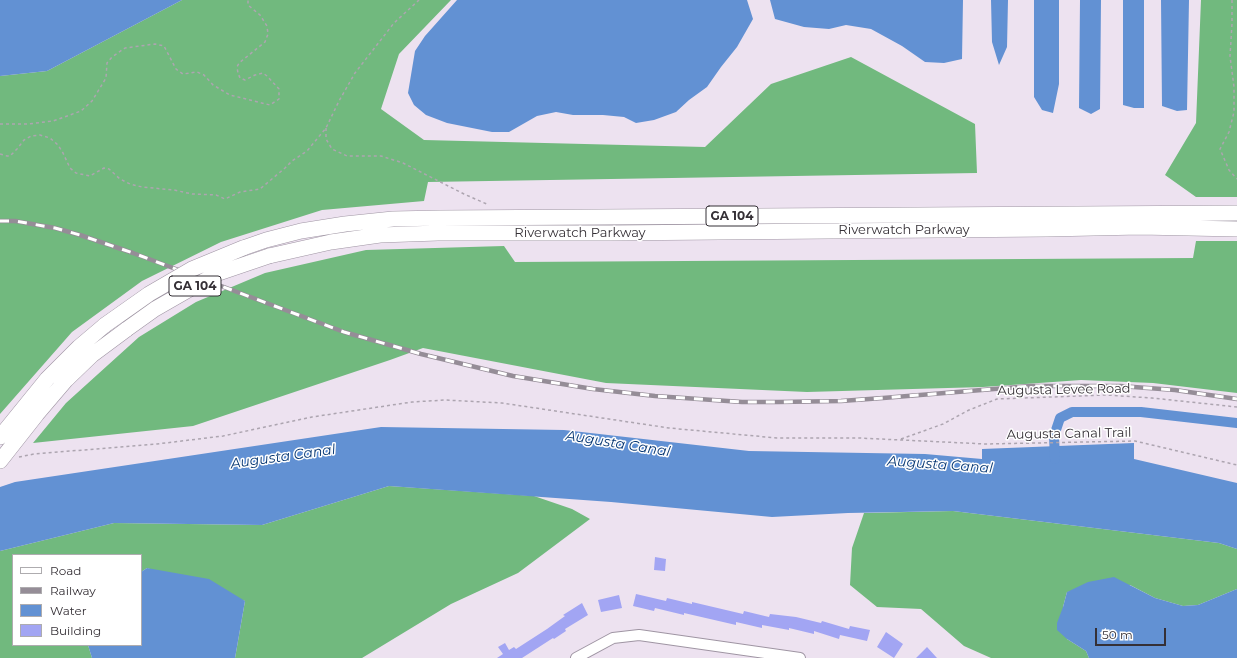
<!DOCTYPE html>
<html>
<head>
<meta charset="utf-8">
<style>
	body { margin:0 }
	#map { position:relative; width:1237px; height:658px; overflow:hidden; background:#ede2f0; font-family:Montserrat,sans-serif }
	canvas { display:block }
	.legend { position:absolute; left:12px; top:554px; width:130px; height:92px; box-sizing:border-box; background:#fff; border:1px solid #aeacaf; margin:0; padding:5px 7px; list-style:none; font-size:12px; color:#353036 }
	.legend li { display:flex; align-items:center; gap:8px; height:20px }
	.legend b { width:20px; border:1px solid #aeacaf }
	.scale { position:absolute; left:1095px; top:628px; width:71px; height:18px; box-sizing:border-box; border:2px solid #353036; border-top:0; padding-left:5px; font-size:12px; line-height:14px; white-space:nowrap; color:#353036; -webkit-text-stroke:3px #fff; paint-order:stroke }
</style>
</head>
<body>
<div id="map">
<canvas width="1237" height="658"></canvas>
<ul class="legend">
<li><b style="height:5px;background:#fff"></b>Road</li>
<li><b style="height:5px;background:#958d97"></b>Railway</li>
<li><b style="height:11px;background:#6291d3"></b>Water</li>
<li><b style="height:11px;background:#a2a5f3"></b>Building</li>
</ul>
<div class="scale">50 m</div>
</div>
<script>
const ctx = document.querySelector('canvas').getContext('2d');
ctx.lineJoin = 'round';
function paint(path, color) {
  ctx.fillStyle = color;
  ctx.fill(path, 'evenodd');
}
function shape(rows) {
  const path = new Path2D();
  for (const r of rows) {
    path.moveTo(r[0], r[1]);
    for (let i = 2; i < r.length; i += 2) path.lineTo(r[i], r[i + 1]);
  }
  return path;
}
function strokePath(path, color, width, dash) {
  ctx.strokeStyle = color;
  ctx.lineWidth = width;
  ctx.lineCap = dash ? 'butt' : 'round';
  ctx.setLineDash(dash || []);
  ctx.stroke(path);
}
function drawText(font, color, halo, rows, align = 'center') {
  ctx.font = font + ' Montserrat,sans-serif';
  ctx.lineWidth = 3;
  ctx.setLineDash([]);
  ctx.textBaseline = 'middle';
  ctx.strokeStyle = halo;
  ctx.fillStyle = color;
  for (const [text, x, y, turn = 0] of rows) {
    ctx.save();
    ctx.translate(x, y);
    ctx.rotate((+turn || 0) * Math.PI / 180);
    ctx.textAlign = isNaN(turn) ? turn : align;
    if (halo) ctx.strokeText(text, 0, 0);
    ctx.fillText(text, 0, 0);
    ctx.restore();
  }
}
const forest = shape([
	[182,0,451,0,399,54,381,109,424,140,705,147,771,84,851,57,975,124,977,173,428,182,424,201,322,210,221,242,142,281,72,332,0,414,0,76,47,71],
	[1201,0,1237,0,1237,197,1196,197,1165,175,1196,123],
	[1196,241,1237,241,1237,393,1153,383,1081,380,983,387,807,392,606,383,423,348,390,360,193,426,33,443,66,403,139,337,196,302,265,273,366,250,504,246,515,262,1193,258],
	[389,486,534,496,572,509,590,519,518,573,451,604,362,658,235,658,245,601,147,568,141,572,141,555,13,555,13,645,88,645,92,658,0,658,0,551,114,523,262,525],
	[953,511,1219,543,1237,549,1237,589,1198,605,1183,606,1155,598,1130,585,1067,592,1063,607,1067,639,1086,651,1089,658,991,658,964,646,921,609,877,607,850,585,852,548,864,513]
]);
const water = shape([
	[0,0,182,0,47,71,0,76],
	[457,0,747,0,753,19,737,47,721,67,707,87,689,100,676,112,654,120,636,123,624,117,603,115,573,115,556,112,537,116,509,132,492,132,447,123,426,115,414,105,408,93,415,51,425,36],
	[770,0,963,0,962,59,944,63,925,62,902,46,871,29,846,25,829,29,804,27,775,19],
	[991,0,1008,0,1007,47,999,65,992,42],
	[1034,0,1059,0,1059,84,1053,113,1042,110,1034,97],
	[1080,0,1101,0,1100,109,1091,114,1079,108],
	[1123,0,1144,0,1144,108,1134,108,1123,105],
	[1161,0,1189,0,1187,110,1177,111,1162,106],
	[381,427,564,430,749,451,925,454,982,459,982,449,1134,443,1134,459,1237,483,1237,549,1219,543,953,511,848,513,772,517,611,502,389,486,262,525,114,523,0,551,0,487,15,482],
	[147,568,209,579,245,601,235,658,92,658,88,645,141,645,141,572],
	[1114,577,1155,598,1183,606,1198,605,1237,589,1237,658,1089,658,1086,651,1067,639,1057,630,1057,623,1063,607,1067,592,1088,582]
]);
const canal = shape([
	[1055,459,1054,436,1060,418,1072,412,1141,412,1237,423]
]);
const building = shape([
	[655,557,666,559,665,571,654,570],
	[636,594,666,601,667,598,692,604,692,602,743,614,744,611,769,617,770,614,796,617,821,623,822,621,849,629,850,626,870,630,867,641,840,635,839,639,814,631,814,634,789,628,789,630,762,625,762,628,736,622,736,625,684,613,684,615,655,608,654,611,633,606],
	[619,595,622,608,601,612,598,600],
	[582,603,588,615,565,629,566,631,554,639,553,638,522,658,497,658,503,654,498,647,505,643,509,650,514,647,516,649,547,629,565,616,563,615],
	[886,632,903,644,894,658,877,647],
	[927,647,937,658,916,658]
]);
const path = shape([
	[1232,0,1232,24,1230,56,1234,87,1234,112,1229,132,1220,149,1229,170,1237,179],
	[0,124,28,124,53,121,81,111,92,101,106,78,107,63,112,57,125,48,155,44,164,46,176,69,183,74,197,72,204,75,213,85,230,95,270,105,279,99,279,89,267,76,263,73,255,75,245,80,240,78,238,73,237,67,239,63,265,42,268,34,267,26,260,15,248,5,248,0],
	[326,128,326,139,332,149,347,156,381,156,403,163,464,194,489,205],
	[0,154,7,156,10,156,17,149,24,140,31,136,40,135,50,138,58,145,63,153,70,168,76,173,90,176,104,168,109,169,120,179,130,184,142,187,174,190,192,194,216,195,225,199,240,192,260,189,285,168,292,161,307,151,326,128,339,101,355,73,394,23,419,0],
	[901,439,943,424,969,410,997,399,1106,395,1152,398,1237,407],
	[19,457,34,454,157,444,223,436,312,417,412,402,445,400,502,403,669,428,777,438,859,438,986,444,1135,441,1237,465]
]);
const minor = shape([
	[576,658,613,638,639,635,800,658]
]);
const primary = shape([
	[243,248,266,240,301,231,345,224,393,219,440,218,1237,213],
	[269,256,331,242,380,235,438,233,610,233,1048,229,1140,227,1237,229],
	[0,437,47,379,79,347,105,325],
	[0,461,37,414,66,380,92,355,127,329]
]);
const rail = shape([
	[0,221,15,221,55,228,80,235,133,253,344,332,421,354,513,376,593,389,655,396,742,402,778,402,841,401,883,398,1031,386,1120,386,1175,390,1237,399]
]);
const primaryBridge = shape([
	[105,325,149,294,192,269,243,248],
	[127,329,155,309,216,274,269,256]
]);
const shields = [
	[732,216,52],
	[195,286,52]
];
const shieldNames = [
	["GA 104",732,216],
	["GA 104",195,286]
];
const streetNames = [
	["Riverwatch Parkway",904,230],
	["Riverwatch Parkway",580,233],
	["Augusta Levee Road",1064,390,-1],
	["Augusta Canal Trail",1069,434,-1]
];
const waterNames = [
	["Augusta Canal",618,444,9],
	["Augusta Canal",283,457,-8],
	["Augusta Canal",940,465,4]
];
paint(forest, '#71b97e');
paint(water, '#6291d3');
strokePath(canal, '#6291d3', 10);
paint(building, '#a2a5f3');
strokePath(minor, '#9f95a3', 12);
strokePath(primary, '#9f95a3', 16);
strokePath(path, '#ada5b0', 1.5, [3, 3]);
strokePath(minor, '#fff', 10);
strokePath(primary, '#fff', 15);
strokePath(rail, '#958d97', 4.5);
strokePath(rail, '#fff', 3, [9]);
strokePath(primaryBridge, '#9f95a3', 16, []);
strokePath(primaryBridge, '#fff', 15);
for (const [x, y, w] of shields) {
  const box = new Path2D();
  box.roundRect(x - w / 2, y - 10, w, 20, 3);
  ctx.fillStyle = '#fff';
  ctx.fill(box);
  strokePath(box, '#353036', 1);
}
drawText('bold 12px', '#353036', null, shieldNames);
drawText('13px', '#353036', '#fff', streetNames);
drawText('italic 14px', '#093974', '#fff', waterNames);
</script>
</body>
</html>
